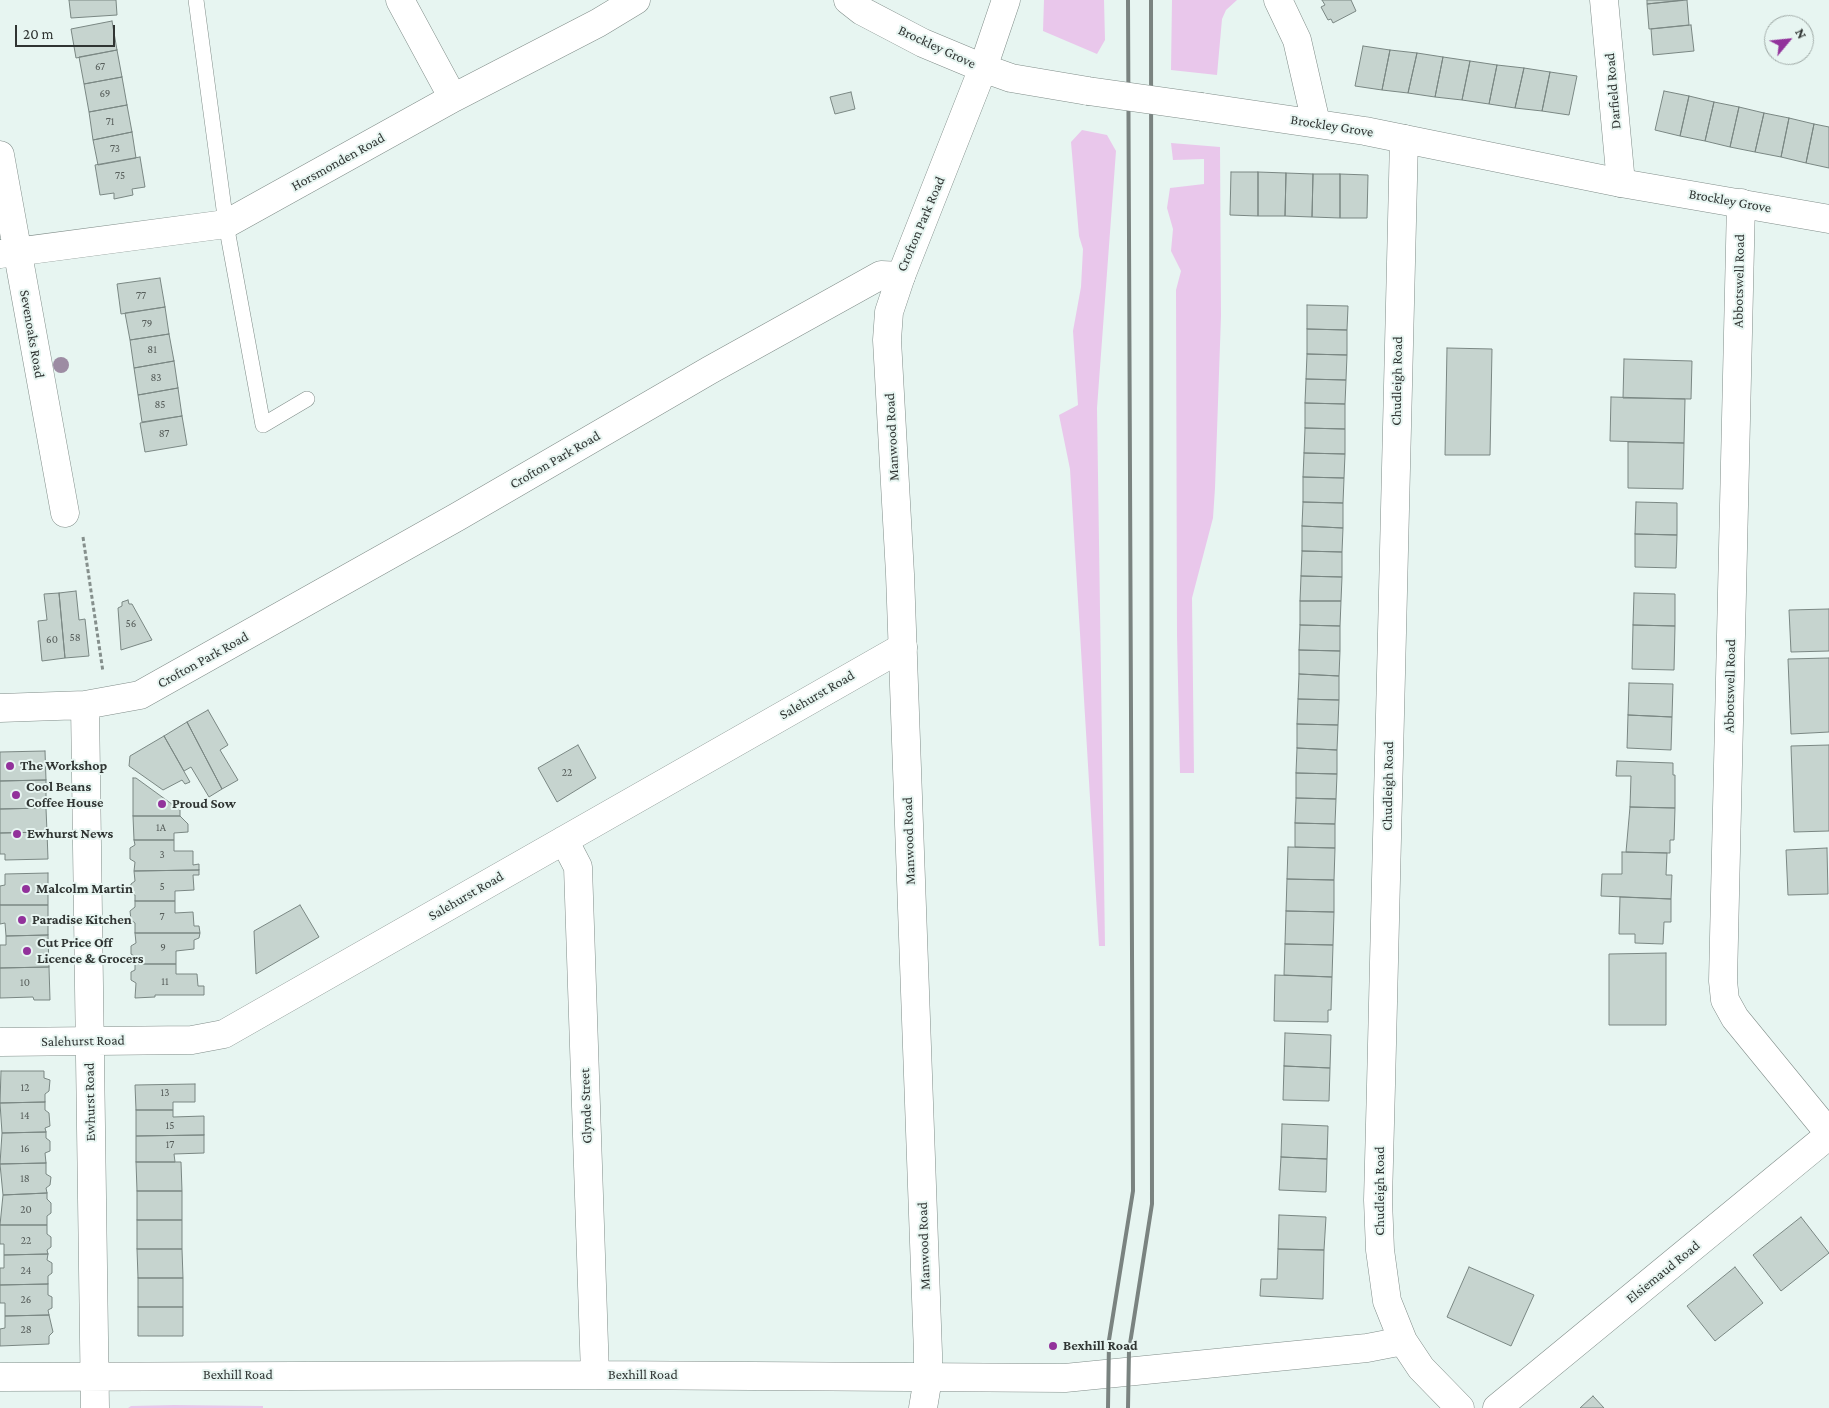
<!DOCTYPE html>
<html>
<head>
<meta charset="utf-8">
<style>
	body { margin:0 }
	#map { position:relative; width:1829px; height:1408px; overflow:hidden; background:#e7f5f1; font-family:"Crimson Pro",serif }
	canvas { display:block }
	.north { position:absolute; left:1764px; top:15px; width:50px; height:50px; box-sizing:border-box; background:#e7f5f1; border:1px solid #9ea8a5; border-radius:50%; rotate:62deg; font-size:14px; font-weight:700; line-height:20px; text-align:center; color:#303533 }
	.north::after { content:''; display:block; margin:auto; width:18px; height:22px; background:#92329b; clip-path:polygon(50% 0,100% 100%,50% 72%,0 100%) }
	.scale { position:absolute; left:15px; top:25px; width:100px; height:22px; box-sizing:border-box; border:2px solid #303533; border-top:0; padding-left:6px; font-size:15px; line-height:18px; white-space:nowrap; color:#303533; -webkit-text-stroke:4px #e7f5f1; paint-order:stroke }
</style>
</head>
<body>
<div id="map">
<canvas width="1829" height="1408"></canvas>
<div class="north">N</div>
<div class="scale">20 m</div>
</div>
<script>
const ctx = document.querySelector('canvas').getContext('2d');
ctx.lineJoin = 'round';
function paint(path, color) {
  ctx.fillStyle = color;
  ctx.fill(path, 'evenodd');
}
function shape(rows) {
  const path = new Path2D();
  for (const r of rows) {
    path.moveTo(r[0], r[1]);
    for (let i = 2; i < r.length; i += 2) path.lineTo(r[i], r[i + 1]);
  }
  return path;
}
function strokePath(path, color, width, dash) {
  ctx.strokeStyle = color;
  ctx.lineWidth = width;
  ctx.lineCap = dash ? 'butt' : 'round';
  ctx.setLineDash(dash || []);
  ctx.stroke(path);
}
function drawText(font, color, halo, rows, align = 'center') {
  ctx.font = font + ' "Crimson Pro",serif';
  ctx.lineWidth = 4;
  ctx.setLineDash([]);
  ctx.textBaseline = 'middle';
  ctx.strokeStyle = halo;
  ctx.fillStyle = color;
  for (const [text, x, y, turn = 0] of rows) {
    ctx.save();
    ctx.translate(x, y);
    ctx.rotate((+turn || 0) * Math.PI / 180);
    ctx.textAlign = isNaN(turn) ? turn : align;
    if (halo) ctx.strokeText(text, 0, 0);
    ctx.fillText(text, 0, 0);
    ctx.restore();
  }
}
const green = shape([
	[1044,0,1104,0,1105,40,1097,54,1043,31],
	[1172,0,1237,0,1226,10,1222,19,1217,75,1171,70],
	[1082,130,1107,135,1116,151,1097,408,1105,946,1099,946,1070,469,1059,415,1078,405,1073,331,1081,287,1083,249,1079,236,1071,142],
	[1171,143,1220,147,1221,316,1215,488,1213,518,1192,598,1194,773,1180,773,1177,635,1176,290,1181,271,1171,251,1173,229,1167,208,1170,188,1204,184,1204,159,1173,160],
	[174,1405,263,1406,263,1408,128,1408,131,1406]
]);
const building = shape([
	[69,0,116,0,117,15,71,18,69,0],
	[1322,0,1351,0,1356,11,1333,23,1331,19,1328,20,1321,7,1325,5,1322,0],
	[1647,0,1683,0,1647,4,1647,0],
	[1687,0,1689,25,1649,29,1647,4,1687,0],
	[112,21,117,50,76,58,71,29,112,21],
	[1691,25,1694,51,1653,55,1651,29,1691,25],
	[1363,46,1390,50,1382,90,1355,86,1363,46],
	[117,50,122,77,84,84,79,57,117,50],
	[1390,50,1417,53,1408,93,1382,90,1390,50],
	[1417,53,1443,57,1435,97,1408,93,1417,53],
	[1443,57,1470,61,1462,100,1435,97,1443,57],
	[1470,61,1497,65,1489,104,1462,100,1470,61],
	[1497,65,1524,68,1515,108,1489,104,1497,65],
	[1524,68,1550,72,1542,111,1515,108,1524,68],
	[1550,72,1577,76,1569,115,1542,111,1550,72],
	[122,77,127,105,89,112,84,84,122,77],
	[1664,91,1689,96,1680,136,1655,130,1664,91],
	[851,92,855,109,835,114,830,97,851,92],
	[1689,96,1714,102,1705,141,1680,136,1689,96],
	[1714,102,1739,107,1730,147,1705,141,1714,102],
	[127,105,132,132,93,140,89,112,127,105],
	[1739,107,1764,113,1755,152,1730,147,1739,107],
	[1764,113,1789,118,1781,157,1755,152,1764,113],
	[1789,118,1814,124,1806,163,1781,157,1789,118],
	[1814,124,1829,127,1829,168,1806,163,1814,124],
	[132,132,136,158,98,165,93,140,132,132],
	[140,157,145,187,132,189,133,195,114,199,114,193,100,195,95,165,140,157],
	[1231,172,1258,172,1258,216,1230,215,1231,172],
	[1258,172,1286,173,1285,216,1258,216,1258,172],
	[1286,173,1313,174,1312,217,1285,216,1286,173],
	[1313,174,1340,174,1340,218,1312,217,1313,174],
	[1340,174,1368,175,1367,218,1340,218,1340,174],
	[160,278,165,307,121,314,117,284,160,278],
	[1307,305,1348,306,1347,330,1307,329,1307,305],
	[165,307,169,334,130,340,125,313,165,307],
	[1307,329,1347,330,1347,355,1307,354,1307,329],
	[169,334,174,361,134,368,130,340,169,334],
	[1447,348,1492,349,1490,455,1445,455,1447,348],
	[1307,354,1347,355,1346,380,1306,379,1307,354],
	[1624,359,1692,361,1691,399,1623,398,1624,359],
	[174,361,178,388,138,395,134,368,174,361],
	[1306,379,1346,380,1345,404,1305,403,1306,379],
	[178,388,182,416,142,422,138,395,178,388],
	[1611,397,1685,399,1684,443,1610,441,1611,397],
	[1305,403,1345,404,1345,429,1305,428,1305,403],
	[182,416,187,445,145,452,140,423,182,416],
	[1305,428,1345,429,1345,454,1304,453,1305,428],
	[1628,442,1684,443,1683,489,1628,488,1628,442],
	[1304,453,1345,454,1344,478,1303,477,1304,453],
	[1303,477,1344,478,1343,503,1303,502,1303,477],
	[1303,502,1343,503,1343,528,1302,526,1303,502],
	[1636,502,1677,503,1677,535,1635,534,1636,502],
	[1302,526,1343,528,1342,552,1302,551,1302,526],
	[1635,534,1677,535,1676,568,1635,567,1635,534],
	[1302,551,1342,552,1342,577,1301,576,1302,551],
	[1301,576,1342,577,1341,601,1300,601,1301,576],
	[76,591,79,620,85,619,89,656,65,658,59,593,76,591],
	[59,593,65,658,42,661,38,621,47,620,44,594,59,593],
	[1634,593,1675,594,1675,626,1633,625,1634,593],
	[128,600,129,604,132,604,152,640,121,650,118,608,122,606,122,602,128,600],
	[1300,601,1341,601,1340,626,1300,625,1300,601],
	[1829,609,1829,651,1791,652,1789,610,1829,609],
	[1300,625,1340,626,1340,651,1299,650,1300,625],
	[1633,625,1675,626,1674,670,1632,669,1633,625],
	[1299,650,1340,651,1339,676,1299,674,1299,650],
	[1829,658,1829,732,1791,734,1788,659,1829,658],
	[1299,674,1339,676,1339,700,1298,699,1299,674],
	[1629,683,1673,684,1672,717,1628,715,1629,683],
	[1298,699,1339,700,1338,725,1297,724,1298,699],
	[208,710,228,745,220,750,238,780,222,789,187,722,208,710],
	[1628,715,1672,717,1671,750,1627,748,1628,715],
	[187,722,222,789,209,797,191,767,184,771,164,736,187,722],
	[1297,724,1338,725,1337,750,1297,748,1297,724],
	[164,736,190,782,185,784,182,780,163,790,129,766,130,756,164,736],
	[578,745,596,778,557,802,538,768,578,745],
	[1829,745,1829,831,1794,832,1791,746,1829,745],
	[1297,748,1337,750,1337,774,1296,773,1297,748],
	[45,751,46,780,0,781,0,752,45,751],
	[1617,761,1673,763,1673,775,1675,775,1675,808,1630,807,1631,776,1616,776,1617,761],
	[1296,773,1337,774,1336,799,1296,798,1296,773],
	[133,778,136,778,180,810,180,816,133,816,133,778],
	[46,780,46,808,0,809,0,781,46,780],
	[1296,798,1336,799,1335,824,1295,823,1296,798],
	[1630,807,1675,808,1674,840,1670,840,1670,853,1626,852,1630,807],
	[46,808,47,832,0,833,0,809,46,808],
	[133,816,180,816,188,824,188,832,174,833,174,840,134,840,133,816],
	[1295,823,1335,824,1335,848,1295,847,1295,823],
	[47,832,48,859,5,860,5,854,0,854,0,833,47,832],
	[134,840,174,840,174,851,193,851,193,865,199,864,199,870,134,871,135,862,130,859,130,848,135,845,134,840],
	[1288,847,1335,848,1334,880,1287,879,1288,847],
	[1827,848,1828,894,1788,895,1786,850,1827,848],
	[1622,852,1667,853,1666,875,1672,875,1671,899,1601,896,1602,874,1622,874,1622,852],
	[199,870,199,875,193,875,194,890,175,891,175,901,135,901,135,895,130,893,131,884,135,881,134,871,199,870],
	[48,873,48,905,0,905,0,886,5,885,5,874,48,873],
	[1287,879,1334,880,1334,912,1286,911,1287,879],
	[1620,897,1671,899,1671,922,1664,922,1663,944,1635,943,1635,934,1619,934,1620,897],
	[135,901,175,901,175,913,193,912,194,926,199,926,200,933,135,933,135,923,131,920,130,911,135,907,135,901],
	[0,905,48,905,48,935,6,936,5,923,0,924,0,905],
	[300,905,319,937,256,974,254,931,300,905],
	[1286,911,1334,912,1333,945,1285,944,1286,911],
	[135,933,200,933,199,938,194,940,194,949,176,951,176,964,135,964,136,957,131,954,131,946,136,943,135,933],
	[48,935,49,967,0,968,0,945,6,945,6,936,48,935],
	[1285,944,1333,945,1332,977,1284,975,1285,944],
	[1666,953,1666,1025,1609,1025,1609,954,1666,953],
	[135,964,176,964,176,974,197,974,198,986,204,986,204,995,155,995,155,997,135,998,136,983,131,980,131,972,135,970,135,964],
	[49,967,50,1000,34,1000,33,997,0,998,0,968,49,967],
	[1275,975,1332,977,1331,1010,1328,1010,1328,1022,1274,1021,1275,975],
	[1285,1033,1331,1035,1330,1068,1284,1066,1285,1033],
	[1284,1066,1330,1068,1329,1101,1283,1100,1284,1066],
	[1,1071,44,1071,44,1078,50,1080,49,1091,45,1094,45,1102,0,1103,1,1071],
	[195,1084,195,1102,173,1102,173,1110,136,1110,135,1085,195,1084],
	[45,1102,45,1110,49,1113,50,1126,45,1128,46,1132,2,1133,0,1103,45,1102],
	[136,1110,173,1110,173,1117,204,1116,204,1135,136,1136,136,1110],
	[1282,1124,1328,1126,1327,1159,1281,1157,1282,1124],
	[46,1132,46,1138,50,1141,50,1151,45,1153,46,1163,0,1164,2,1133,46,1132],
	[204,1135,204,1153,174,1154,175,1162,136,1162,136,1136,204,1135],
	[1281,1157,1327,1159,1326,1192,1279,1190,1281,1157],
	[136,1162,181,1162,182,1191,137,1191,136,1162],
	[46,1163,46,1174,51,1177,50,1185,46,1188,47,1193,3,1195,0,1164,46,1163],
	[137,1191,182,1191,182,1220,137,1220,137,1191],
	[47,1193,47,1199,51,1203,51,1213,47,1216,47,1225,0,1225,3,1195,47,1193],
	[1279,1215,1326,1217,1324,1250,1278,1249,1279,1215],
	[1801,1217,1829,1253,1781,1291,1753,1255,1801,1217],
	[137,1220,182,1220,182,1249,137,1249,137,1220],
	[0,1225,47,1225,47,1234,51,1237,51,1247,47,1250,48,1254,4,1255,4,1244,0,1244,0,1225],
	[137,1249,182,1249,183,1278,138,1278,137,1249],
	[1278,1249,1324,1250,1323,1299,1260,1296,1261,1279,1277,1279,1278,1249],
	[48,1254,47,1260,52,1263,52,1273,48,1276,48,1284,0,1285,0,1268,4,1268,4,1255,48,1254],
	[1469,1267,1534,1295,1511,1346,1447,1317,1469,1267],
	[1735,1267,1763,1303,1715,1341,1687,1306,1735,1267],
	[138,1278,183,1278,183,1307,138,1307,138,1278],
	[48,1284,48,1295,52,1297,52,1308,48,1310,49,1315,5,1316,5,1303,0,1303,0,1285,48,1284],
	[138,1307,183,1307,183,1336,138,1336,138,1307],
	[49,1315,53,1332,49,1336,49,1344,0,1346,0,1329,5,1328,5,1316,49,1315],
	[1593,1396,1604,1408,1580,1408,1593,1396]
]);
const path = shape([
	[83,537,103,672]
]);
const lane = shape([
	[196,0,226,224,263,425,307,399]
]);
const street = shape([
	[400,0,453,98],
	[1278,0,1297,40,1316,123],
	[1604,0,1621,183],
	[983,68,1006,0],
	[1404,139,1381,1085,1378,1200,1380,1250,1387,1301,1403,1341,1421,1368,1460,1408],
	[0,155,65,513],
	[1741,203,1723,981,1725,1000,1735,1018,1829,1133],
	[0,254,226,224,453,98,598,23,636,0],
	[85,705,95,1408],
	[0,708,85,705,140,695,457,517,710,370,881,275,901,276],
	[564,840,578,867,595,1375],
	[0,1042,192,1040,224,1034,903,647],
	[0,1377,595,1375,1065,1378,1367,1348,1403,1341],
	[1497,1408,1829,1135]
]);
const secondary = shape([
	[848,0,862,11,923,43,983,68,1011,78,1088,91],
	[1202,107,1365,131,1621,183,1829,219],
	[923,1408,928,1378,928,1353,900,574,887,340,889,312,901,276,983,68]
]);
const rail = shape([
	[1108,1408,1109,1340,1133,1191,1128,0],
	[1128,1408,1129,1350,1152,1204,1151,0]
]);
const secondaryBridge = shape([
	[1088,91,1202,107]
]);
const trees = [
	[61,365]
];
const markers = [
	[10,766,5,"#92329b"],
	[16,795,5,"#92329b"],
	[162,804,5,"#92329b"],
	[17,834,5,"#92329b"],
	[26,889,5,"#92329b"],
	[22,920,5,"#92329b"],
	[27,951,5,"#92329b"],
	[1053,1346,5,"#92329b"]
];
const numberNames = [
	["67",100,67],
	["69",105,94],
	["71",110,122],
	["73",115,149],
	["75",120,176],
	["77",141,296],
	["79",147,324],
	["81",152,350],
	["83",156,378],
	["85",160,405],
	["87",164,434],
	["56",131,624],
	["58",75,638],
	["60",52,640],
	["22",567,773],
	["1A",161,828],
	["3",162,855],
	["5",162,887],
	["7",162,917],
	["9",163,948],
	["11",165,982],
	["10",25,983],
	["12",25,1088],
	["13",165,1093],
	["14",25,1116],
	["15",170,1126],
	["17",170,1145],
	["16",25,1149],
	["18",25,1179],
	["20",26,1210],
	["22",26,1241],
	["24",26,1271],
	["26",26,1300],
	["28",26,1330]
];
const streetNames = [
	["Brockley Grove",937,47,25],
	["Darfield Road",1613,91,-95],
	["Brockley Grove",1332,126,9],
	["Horsmonden Road",338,162,-29],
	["Brockley Grove",1730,201,10],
	["Crofton Park Road",921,224,-67],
	["Abbotswell Road",1739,281,-89],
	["Sevenoaks Road",32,334,80],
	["Chudleigh Road",1397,381,-89],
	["Manwood Road",892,437,-93],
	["Crofton Park Road",555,460,-30],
	["Crofton Park Road",203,660,-29],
	["Abbotswell Road",1730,686,-89],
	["Salehurst Road",817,695,-30],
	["Chudleigh Road",1388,786,-89],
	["Manwood Road",909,841,-92],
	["Salehurst Road",466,896,-30],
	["Salehurst Road",83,1041,-1],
	["Ewhurst Road",90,1102,-91],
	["Glynde Street",586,1106,-92],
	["Chudleigh Road",1380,1191,-90],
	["Manwood Road",924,1246,-92],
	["Elsiemaud Road",1663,1272,-39],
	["Bexhill Road",238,1375],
	["Bexhill Road",643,1375]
];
const poiNames = [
	["The Workshop",20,766],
	["Cool Beans",26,787],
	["Coffee House",26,803],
	["Proud Sow",172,804],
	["Ewhurst News",27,834],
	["Malcolm Martin",36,889],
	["Paradise Kitchen",32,920],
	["Cut Price Off",37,943],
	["Licence & Grocers",37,959],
	["Bexhill Road",1063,1346]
];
paint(green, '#e9c7eb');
paint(building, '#c6d4cf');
strokePath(building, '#7a8783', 1);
strokePath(lane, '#808d89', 16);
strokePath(street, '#808d89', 29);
strokePath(secondary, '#808d89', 29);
strokePath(path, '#858f8c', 3, [4, 2.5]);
strokePath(lane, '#fff', 15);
strokePath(street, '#fff', 28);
strokePath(secondary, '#fff', 28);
strokePath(rail, '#7a8380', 4);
strokePath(secondaryBridge, '#808d89', 29, []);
strokePath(secondaryBridge, '#fff', 28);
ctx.fillStyle = '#9d8ca3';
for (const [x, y] of trees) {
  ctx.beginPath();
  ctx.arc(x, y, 8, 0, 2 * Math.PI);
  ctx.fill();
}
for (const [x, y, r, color] of markers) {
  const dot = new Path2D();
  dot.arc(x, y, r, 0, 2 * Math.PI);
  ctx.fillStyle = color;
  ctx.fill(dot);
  strokePath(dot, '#e7f5f1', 2);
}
drawText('11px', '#565d5a', null, numberNames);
drawText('14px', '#303533', '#e7f5f1', streetNames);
drawText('bold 14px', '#303533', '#e7f5f1', poiNames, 'left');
</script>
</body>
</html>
